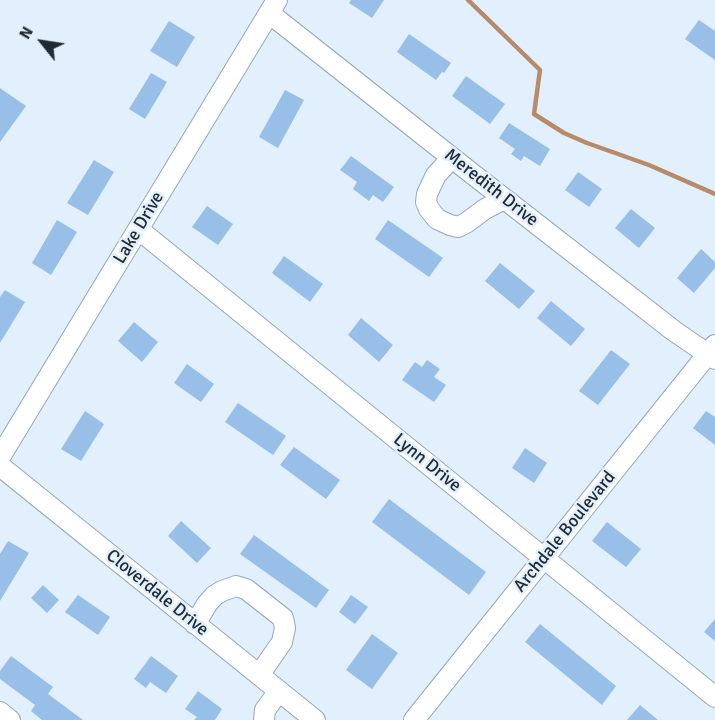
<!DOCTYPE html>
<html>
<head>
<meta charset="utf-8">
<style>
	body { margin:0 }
	#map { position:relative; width:715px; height:720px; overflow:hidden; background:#e2effd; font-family:Signika,sans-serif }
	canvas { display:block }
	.north { position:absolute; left:12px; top:12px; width:60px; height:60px; -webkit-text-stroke:4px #e2effd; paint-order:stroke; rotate:300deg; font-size:16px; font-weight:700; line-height:24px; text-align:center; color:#222b33 }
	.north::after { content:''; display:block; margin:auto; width:21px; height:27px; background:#222b33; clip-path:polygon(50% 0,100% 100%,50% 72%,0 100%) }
</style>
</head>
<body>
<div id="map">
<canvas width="715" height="720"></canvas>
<div class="north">N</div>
</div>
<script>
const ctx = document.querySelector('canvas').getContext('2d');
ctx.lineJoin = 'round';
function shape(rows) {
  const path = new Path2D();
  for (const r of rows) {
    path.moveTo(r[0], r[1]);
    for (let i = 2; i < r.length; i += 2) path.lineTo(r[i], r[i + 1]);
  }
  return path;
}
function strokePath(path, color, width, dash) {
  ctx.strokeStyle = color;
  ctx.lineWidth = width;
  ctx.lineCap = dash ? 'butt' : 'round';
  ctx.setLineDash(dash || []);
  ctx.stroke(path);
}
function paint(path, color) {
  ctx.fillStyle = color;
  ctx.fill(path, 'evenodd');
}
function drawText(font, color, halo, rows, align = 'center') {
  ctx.font = font + ' Signika,sans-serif';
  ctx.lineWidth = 5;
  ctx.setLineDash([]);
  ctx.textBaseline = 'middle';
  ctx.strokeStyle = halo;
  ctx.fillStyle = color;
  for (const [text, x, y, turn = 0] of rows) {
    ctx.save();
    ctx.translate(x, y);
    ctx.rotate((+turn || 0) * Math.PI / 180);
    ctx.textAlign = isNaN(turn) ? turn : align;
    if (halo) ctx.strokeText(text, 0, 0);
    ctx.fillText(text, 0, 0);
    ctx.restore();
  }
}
const stream = shape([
	[468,0,540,70,534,114,564,133,587,143,649,165,715,194]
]);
const building = shape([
	[351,0,384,0,372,18,349,3],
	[699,20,715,31,715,60,685,39],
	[169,21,195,37,177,67,150,51],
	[409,34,451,63,444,73,442,72,436,80,397,52],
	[151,73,167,82,145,119,129,109],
	[466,76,505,104,490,124,452,96],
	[0,88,26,106,0,142],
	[285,90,304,100,278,148,259,137],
	[509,123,550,149,540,166,524,156,521,161,511,154,515,149,499,138],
	[351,156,394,187,383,202,373,195,369,201,353,189,357,182,340,170],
	[94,160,114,172,88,215,67,203],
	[578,172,602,189,589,207,565,190],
	[207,206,233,224,218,245,192,227],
	[631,209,655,228,639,248,615,228],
	[57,220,77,232,51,275,32,263],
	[388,220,443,258,429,277,375,239],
	[701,249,715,262,715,268,694,293,677,278],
	[284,256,323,284,310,302,272,273],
	[500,263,535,291,519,309,485,281],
	[5,290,25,302,0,343,0,297],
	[551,301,585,329,571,346,537,318],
	[361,318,393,345,379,362,348,335],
	[134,322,158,342,142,362,118,341],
	[611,350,630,364,598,405,579,391],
	[427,360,440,369,434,377,446,385,434,402,402,380,415,362,422,367],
	[187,364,214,384,201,402,174,383],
	[238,403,286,436,273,455,225,422],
	[85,411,104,424,81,461,61,449],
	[706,411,715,417,715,445,693,428],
	[294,447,340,480,326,499,280,465],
	[525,448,547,463,534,483,512,468],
	[389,499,486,572,469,595,372,522],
	[181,521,211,548,197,563,168,536],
	[607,522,641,549,626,567,592,541],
	[254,535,329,590,316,608,240,554],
	[8,541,29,553,0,601,0,554],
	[43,585,59,600,47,613,31,598],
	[78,595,110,617,98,635,65,612],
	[351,595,368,607,355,624,339,612],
	[715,619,715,641,704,632],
	[540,624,616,686,602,705,525,642],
	[372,634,398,653,372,689,346,670],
	[11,656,53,687,48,694,83,720,42,720,31,711,35,705,0,679,0,671],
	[151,656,178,676,166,693,150,682,146,688,134,679],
	[198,691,222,709,215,720,194,720,197,717,185,709],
	[640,705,658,720,627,720]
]);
const minor = shape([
	[269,13,470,172,674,331,715,359],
	[452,158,436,175,427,194,426,202,429,209,437,219,450,225,458,227,466,223,485,209,504,199],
	[138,229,715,697],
	[0,457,277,0],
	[0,466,315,720],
	[195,624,207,604,214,596,222,591,236,586,246,589,283,618,285,628,282,642,259,675],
	[0,712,10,720],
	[264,720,265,710,279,691],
	[414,720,715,345]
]);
const streetNames = [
	["Meredith Drive",491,188,38],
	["Lake Drive",139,228,-59],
	["Lynn Drive",427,463,39],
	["Archdale Boulevard",565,532,-51],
	["Cloverdale Drive",157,593,39]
];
strokePath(stream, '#b78b69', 4.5);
paint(building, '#98bfe8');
strokePath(minor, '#93a8be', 22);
strokePath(minor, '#fff', 20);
drawText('18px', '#222b33', '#e2effd', streetNames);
</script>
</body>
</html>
